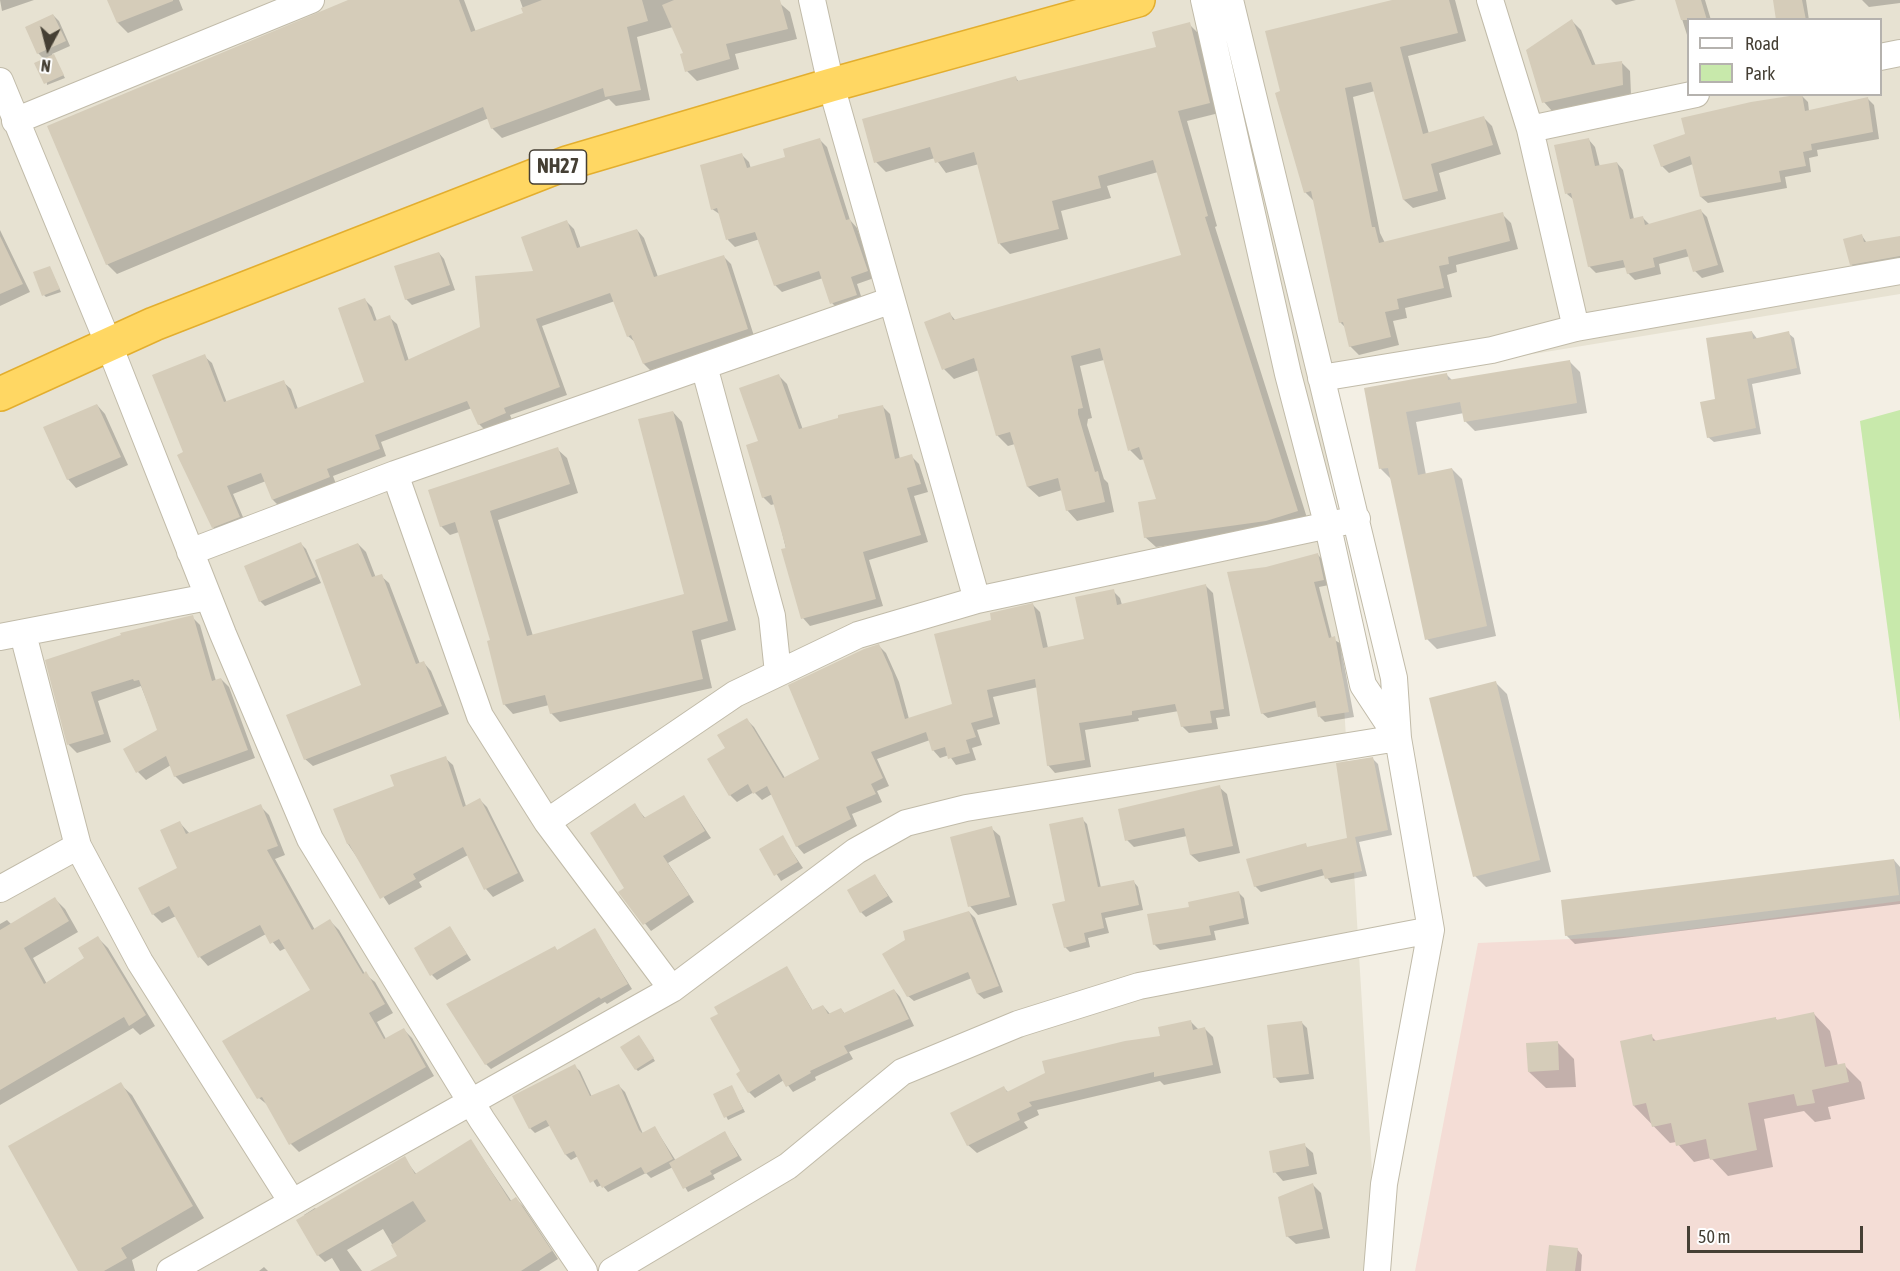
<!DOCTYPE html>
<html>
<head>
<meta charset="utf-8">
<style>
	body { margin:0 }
	#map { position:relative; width:1900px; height:1271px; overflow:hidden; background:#f3efe4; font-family:"Asap Condensed",sans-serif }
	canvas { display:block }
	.legend { position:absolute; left:1687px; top:18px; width:195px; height:78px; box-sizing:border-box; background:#fff; border:2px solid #b5b2ae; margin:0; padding:8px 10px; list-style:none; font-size:18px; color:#453f34 }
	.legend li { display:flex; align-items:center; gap:12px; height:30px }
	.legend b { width:30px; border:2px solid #b5b2ae }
	.north { position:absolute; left:18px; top:18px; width:60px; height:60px; -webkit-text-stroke:4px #fff; paint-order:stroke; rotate:187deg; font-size:16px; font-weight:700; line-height:24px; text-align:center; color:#453f34 }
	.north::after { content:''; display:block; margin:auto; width:21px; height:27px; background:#453f34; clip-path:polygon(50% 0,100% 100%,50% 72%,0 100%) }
	.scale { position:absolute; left:1687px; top:1226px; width:176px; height:27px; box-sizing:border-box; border:3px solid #453f34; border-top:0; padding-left:8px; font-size:18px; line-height:21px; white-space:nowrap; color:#453f34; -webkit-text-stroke:4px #fff; paint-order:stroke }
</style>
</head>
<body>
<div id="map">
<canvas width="1900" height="1271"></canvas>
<ul class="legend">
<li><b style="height:8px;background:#fff"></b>Road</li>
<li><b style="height:16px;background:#c8e9ab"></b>Park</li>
</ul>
<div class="north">N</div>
<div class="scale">50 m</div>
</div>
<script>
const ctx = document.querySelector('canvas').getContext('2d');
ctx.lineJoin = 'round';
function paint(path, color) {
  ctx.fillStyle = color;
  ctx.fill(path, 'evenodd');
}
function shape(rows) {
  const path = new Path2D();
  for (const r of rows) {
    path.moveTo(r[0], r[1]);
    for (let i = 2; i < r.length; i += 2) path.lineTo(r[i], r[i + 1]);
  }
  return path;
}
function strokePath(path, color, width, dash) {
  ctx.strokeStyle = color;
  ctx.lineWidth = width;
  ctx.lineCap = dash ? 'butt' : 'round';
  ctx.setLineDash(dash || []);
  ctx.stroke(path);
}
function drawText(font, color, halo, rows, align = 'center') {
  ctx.font = font + ' "Asap Condensed",sans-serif';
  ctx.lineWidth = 5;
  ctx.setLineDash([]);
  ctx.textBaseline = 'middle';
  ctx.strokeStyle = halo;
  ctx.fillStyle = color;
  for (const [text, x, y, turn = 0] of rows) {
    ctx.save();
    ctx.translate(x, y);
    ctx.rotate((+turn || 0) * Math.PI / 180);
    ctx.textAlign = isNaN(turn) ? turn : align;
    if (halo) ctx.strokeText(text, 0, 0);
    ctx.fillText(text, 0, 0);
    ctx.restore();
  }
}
const residential = shape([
	[0,0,1900,0,1900,294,1325,388,1378,1271,0,1271],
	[1688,20,1880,20,1880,94,1688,94]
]);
const medical = shape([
	[1900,901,1900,1271,1415,1271,1478,943,1639,936]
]);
const green = shape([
	[1900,410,1900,722,1860,421]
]);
const shadow = shape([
	[0,0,34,0,2,11],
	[109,0,179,0,183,10,128,33,118,23],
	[352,0,464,0,476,32,525,14,520,0,776,0,790,12,797,39,735,54,739,69,697,81,687,71,685,54,673,27,637,37,650,100,616,106,609,99,502,138,492,128,489,118,117,274,107,264],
	[1398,0,1455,0,1466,41,1408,56,1429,134,1483,117,1492,126,1501,154,1439,173,1446,199,1413,208,1404,200,1375,91,1353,97,1380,233,1385,243,1502,214,1511,223,1518,249,1456,265,1457,272,1447,275,1452,297,1405,308,1407,318,1393,321,1399,345,1359,355,1350,346,1346,328,1340,322,1315,202,1305,192,1277,94],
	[1611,0,1636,0,1616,5],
	[1676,0,1705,0,1711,20,1688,20,1688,38],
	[1774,0,1806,0,1809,20,1778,20],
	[1862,0,1900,0,1900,3,1869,7],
	[53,15,59,21,70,46,52,54,65,78,47,85,45,60,38,53],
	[1572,21,1581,30,1596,66,1621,62,1630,71,1631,94,1552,111,1544,102],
	[1189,24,1199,34,1219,113,1187,121,1217,226,1215,227,1308,521,1277,531,1156,547,1145,537,1158,500,1145,459,1140,460,1130,450,1104,360,1080,366,1092,418,1088,419,1087,425,1104,479,1108,483,1114,512,1077,521,1067,510,1062,490,1039,497,1028,487,1015,444,1008,446,997,435,979,370,954,379,944,369,950,314,956,321,1183,256,1158,172,1107,186,1111,198,1061,211,1068,239,1010,254,1000,244,979,164,946,173,935,158,886,172,876,162,1016,78,1019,82,1158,48],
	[1801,95,1808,102,1809,111,1867,98,1874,105,1879,139,1817,150,1818,156,1809,158,1811,172,1785,177,1787,188,1708,203,1701,197,1693,164,1669,173,1662,166],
	[820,140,827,147,850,220,857,228,874,278,857,284,863,302,839,310,832,303,823,278,782,292,775,285,760,239,735,247,728,240,721,215,712,209,742,155,749,162,751,169,787,158],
	[1589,140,1595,147,1600,167,1617,163,1623,170,1634,219,1643,218,1650,225,1701,211,1707,217,1724,272,1702,278,1695,271,1690,256,1659,264,1661,274,1635,280,1628,273,1627,267,1596,273,1589,266,1574,200,1567,194],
	[567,222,574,229,581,249,637,230,644,238,658,277,724,257,731,264,754,336,651,371,644,364,636,343,628,336,615,301,542,326,567,395,510,415,512,420,486,431,479,424,472,408,381,442,386,456,333,476,336,484,280,507,273,500,266,481,233,494,246,524,220,534,213,527,185,453,204,356,212,363,227,403,283,382,291,389,298,409,366,383,365,300,372,307,377,321,389,317,397,324,409,361,481,328,535,272],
	[0,230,30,292,0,306],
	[1862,236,1867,243,1900,238,1900,261,1855,268,1851,264],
	[439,253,444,259,455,290,412,305,406,299],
	[50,268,61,292,46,297,44,295],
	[1752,332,1758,340,1788,333,1794,338,1801,374,1752,384,1761,434,1714,442,1708,437,1717,400],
	[1570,362,1580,372,1587,413,1475,431,1465,421,1464,413,1416,422,1426,475,1452,469,1462,479,1496,636,1437,649,1427,639,1391,479,1381,469,1366,389,1446,374,1453,381],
	[779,376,787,384,803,430,882,406,890,414,900,459,911,456,919,464,928,492,914,496,928,542,869,560,883,606,810,626,803,618,775,504,771,505,763,497,760,442],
	[97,405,105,414,128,465,76,488,68,479],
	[673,412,682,422,736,630,701,640,712,688,560,722,551,713,549,705,513,714,504,704,492,642,459,532,450,535,441,526,557,449,567,458,578,493,498,520,533,636,685,595],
	[301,544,306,549,321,583,265,606,260,601],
	[358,544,366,552,376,578,381,576,389,583,420,664,424,663,431,671,449,714,313,766,305,759,363,686],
	[1318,555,1323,560,1329,585,1319,587,1332,639,1340,643,1354,717,1325,722,1320,717,1318,707,1268,718,1262,713,1266,569],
	[1206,586,1213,593,1230,716,1216,718,1218,729,1189,733,1182,726,1179,711,1138,718,1139,721,1085,730,1091,767,1055,773,1048,765,1038,687,993,697,1000,724,977,730,982,745,972,748,976,760,956,765,949,755,940,758,933,750,930,740,877,759,889,786,877,791,882,802,852,814,857,826,804,854,797,846,772,794,762,800,754,792,737,802,730,795,727,749,747,720,754,727,785,778,821,760,879,646,886,653,899,682,909,719,954,705,993,621,1033,605,1040,612,1048,648,1086,640,1113,591,1120,598,1122,605],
	[192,617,200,625,216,681,221,679,229,687,255,758,183,784,175,776,171,765,146,780,138,772,159,731,141,686,98,701,111,742,77,753,69,745,47,661],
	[1496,683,1507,694,1551,872,1486,887,1475,876],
	[445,758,453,765,466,806,480,800,487,807,524,881,493,897,486,889,468,855,419,882,422,887,389,905,348,844,396,787],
	[1373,759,1378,764,1392,835,1359,842,1367,876,1331,883,1325,875,1261,892,1255,886,1305,845,1308,848,1349,839],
	[1219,787,1227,794,1240,853,1199,862,1191,855,1187,836,1134,847,1127,840],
	[684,797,711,838,668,863,694,902,651,931,620,892,626,888,634,805,646,819],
	[260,806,269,815,285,855,275,859,315,930,330,921,339,930,365,974,375,982,393,1013,377,1022,386,1039,404,1030,412,1038,434,1076,299,1152,291,1144,269,1106,259,1098,225,1041,312,990,286,948,280,951,266,934,208,966,200,957,176,916,162,923,153,914,179,868,180,823,190,834],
	[1082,819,1087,824,1101,888,1133,881,1138,887,1143,910,1105,918,1109,933,1088,938,1090,947,1070,952,1065,947,1066,902],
	[991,828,1000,836,1017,905,978,915,970,906],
	[782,837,803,868,781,881,761,849],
	[1894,860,1900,867,1900,904,1575,944,1566,935],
	[875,876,893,902,866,917,861,912],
	[1238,892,1244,898,1249,924,1214,931,1216,940,1160,950,1154,944,1191,908],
	[55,899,65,909,78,932,33,958,47,984,86,959,98,938,108,948,155,1026,140,1035,133,1028,0,1105,0,924,7,920,12,925],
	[969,912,975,918,1003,992,984,999,978,994,972,978,914,1001,908,996],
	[450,928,471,960,437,980,432,975],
	[595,930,632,989,607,1004,605,1002,491,1069,486,1064,555,948,558,951],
	[787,968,813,1011,823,1006,830,1014,841,1009,845,1014,894,990,900,997,914,1026,849,1052,853,1059,815,1077,816,1080,793,1092,784,1080,755,1098,749,1092,742,1072],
	[1814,1014,1830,1031,1838,1066,1844,1065,1861,1082,1865,1099,1828,1107,1831,1119,1815,1122,1804,1111,1764,1119,1773,1167,1728,1176,1711,1158,1694,1162,1676,1142,1670,1143,1634,1106,1651,1036,1657,1042,1775,1018,1778,1021],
	[1191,1022,1199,1030,1205,1029,1213,1037,1221,1073,1164,1085,1160,1081,1037,1110,1039,1115,1024,1122,1028,1128,977,1153,968,1145,1004,1088,1009,1093,1162,1038],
	[1302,1023,1307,1028,1314,1079,1280,1083,1275,1077],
	[641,1039,655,1061,638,1071,636,1069],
	[1557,1042,1574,1059,1576,1087,1546,1088,1529,1072],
	[574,1066,580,1071,592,1097,619,1086,625,1092,643,1134,655,1128,676,1161,724,1132,742,1160,713,1175,715,1179,688,1192,673,1167,651,1178,646,1173,608,1192,602,1185,597,1187,578,1156,571,1160,566,1155,551,1125,535,1133,530,1128],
	[120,1084,132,1095,204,1218,132,1260,135,1271,81,1271],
	[731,1086,745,1112,728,1120,715,1094],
	[471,1141,512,1202,516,1199,523,1206,558,1259,539,1271,373,1271,399,1256,383,1229,347,1250,362,1271,340,1271,332,1258,325,1262,318,1255,304,1215,315,1208,317,1210,404,1158,417,1175],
	[1304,1145,1313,1153,1317,1174,1283,1181,1275,1172],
	[1313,1185,1321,1193,1330,1238,1296,1244,1287,1236],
	[1577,1249,1582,1255,1581,1271,1547,1271],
	[264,1267,268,1271,259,1271]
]);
const building = shape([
	[107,0,173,0,173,1,117,23],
	[348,0,459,0,471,32,523,13,521,8,542,0,642,0,648,21,627,27,641,90,605,97,603,88,491,129,483,107,106,265,47,126],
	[674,0,780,0,788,29,726,44,730,59,685,72,680,54,683,53,662,5],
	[1392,0,1449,0,1458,33,1400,47,1423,134,1484,116,1493,145,1431,164,1438,191,1403,200,1371,82,1345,88,1372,227,1375,227,1379,243,1503,212,1510,241,1448,257,1449,264,1439,266,1444,288,1397,299,1399,309,1385,312,1391,337,1349,347,1343,322,1339,323,1311,191,1304,193,1275,93,1280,91,1265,31],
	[1675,0,1701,0,1707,20,1681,20],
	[1773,0,1802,0,1806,20,1776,20],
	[53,14,66,41,37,54,25,27],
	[1572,19,1592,65,1622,61,1623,85,1542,103,1526,50],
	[1190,22,1210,103,1178,111,1208,216,1205,217,1298,511,1266,521,1144,538,1138,502,1156,499,1139,447,1128,451,1100,348,1071,356,1083,408,1078,409,1078,414,1095,472,1098,471,1105,502,1066,511,1058,478,1027,487,1010,432,996,436,974,358,942,370,924,322,950,312,953,320,1181,255,1153,160,1098,176,1101,188,1052,201,1059,229,998,244,974,152,935,163,930,147,874,163,862,119,1016,76,1017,81,1156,47,1152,32],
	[54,54,64,75,44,84,34,63],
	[1802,94,1805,111,1868,97,1873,132,1811,144,1812,150,1803,152,1806,166,1779,171,1781,182,1700,197,1690,156,1661,167,1653,145,1685,134,1681,118,1751,102],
	[820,138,846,220,850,219,868,271,851,277,857,295,830,304,819,271,774,286,755,232,726,240,717,208,711,210,700,165,742,153,747,168,785,157,783,149],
	[1589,138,1595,166,1617,162,1630,219,1643,216,1645,225,1701,209,1718,265,1693,272,1686,249,1653,258,1655,267,1627,274,1623,260,1588,267,1571,193,1565,194,1554,145],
	[567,220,577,248,637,229,654,277,724,255,748,329,643,364,631,335,627,337,610,293,536,319,560,387,504,408,506,413,478,425,467,401,375,435,380,449,327,469,330,477,272,500,261,473,227,486,240,517,212,528,177,455,183,452,152,375,205,354,224,402,284,380,295,409,364,382,338,308,365,298,374,321,390,315,405,361,480,327,475,276,533,271,521,237],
	[1862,234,1864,242,1900,236,1900,256,1850,265,1843,239],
	[0,236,23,284,0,294],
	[439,252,450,285,405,300,394,266],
	[50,266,60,289,42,296,33,272],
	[1752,331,1753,339,1789,331,1797,368,1747,379,1756,428,1707,438,1700,402,1715,399,1706,338],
	[1570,360,1577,403,1464,422,1460,402,1406,412,1418,475,1452,468,1487,626,1425,640,1388,468,1379,469,1364,388,1447,373,1448,380],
	[779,374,799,429,838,418,838,415,883,405,895,459,912,454,921,484,907,488,921,535,863,552,876,599,801,619,781,549,786,548,771,495,762,498,746,445,758,441,739,388],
	[97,404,121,457,67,480,43,427],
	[673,411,728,621,692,631,703,679,550,714,545,695,503,705,487,641,490,640,455,522,440,527,428,490,558,447,570,484,490,511,527,636,684,594,638,419],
	[301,542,316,577,259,602,244,566],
	[358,543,372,577,382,574,416,664,424,661,442,706,304,760,286,715,361,685,315,560],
	[1318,553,1324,580,1314,582,1329,638,1335,636,1349,712,1318,717,1315,701,1261,714,1227,572,1266,567],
	[1206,584,1224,709,1210,711,1212,723,1181,727,1175,704,1132,711,1132,715,1079,723,1085,760,1047,766,1035,679,987,690,993,717,971,723,976,737,966,740,970,753,948,759,945,747,932,751,926,732,871,752,883,778,871,784,876,794,846,807,851,819,796,847,767,786,753,794,748,784,729,796,707,759,725,748,717,735,747,718,783,778,819,759,788,685,864,649,879,644,892,673,905,719,952,704,934,634,991,620,990,613,1033,603,1043,648,1084,639,1075,597,1114,589,1117,605],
	[193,615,212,681,221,678,248,750,174,777,166,756,136,773,123,749,157,730,139,680,134,681,133,679,91,692,104,734,67,745,45,660,121,635,120,633],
	[1496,681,1540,860,1473,877,1429,698],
	[446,756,463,807,480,798,518,873,484,890,463,847,413,874,416,879,380,899,349,844,347,844,333,809,394,786,390,775],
	[1373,757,1388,830,1355,837,1362,871,1325,879,1322,869,1254,887,1246,859,1306,843,1307,847,1347,838,1336,763],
	[1220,785,1233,846,1190,855,1184,828,1125,841,1118,809],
	[684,795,705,831,663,856,689,895,643,925,618,892,624,888,590,833,635,803,644,818],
	[261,804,278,846,267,850,312,930,330,919,363,974,366,971,385,1004,369,1013,384,1039,404,1028,426,1067,289,1145,262,1097,257,1099,222,1041,310,990,279,939,270,944,260,925,198,958,169,906,152,915,138,888,177,868,160,830,180,821,186,834],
	[1083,817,1098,887,1134,880,1139,905,1101,913,1104,928,1084,933,1086,942,1064,948,1052,904,1065,901,1049,824],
	[992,826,1010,897,968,907,950,837],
	[783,835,798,862,774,876,759,849],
	[1894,859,1899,895,1565,936,1561,900],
	[875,874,888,896,860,913,847,890],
	[1239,891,1244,918,1209,926,1211,935,1153,945,1147,914,1189,907,1188,902],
	[55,897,69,921,24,948,44,984,84,958,78,948,98,936,146,1015,129,1026,124,1017,0,1090,0,930],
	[969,911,999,986,977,994,968,972,907,997,882,954,905,940,903,931],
	[450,926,467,954,430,976,414,948],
	[595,928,628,984,601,999,599,997,485,1065,446,1004,555,946,557,950],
	[787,966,812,1010,823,1005,828,1014,841,1008,844,1013,894,989,909,1019,844,1046,848,1053,810,1071,811,1073,786,1087,779,1074,748,1093,736,1074,740,1071,710,1018,718,1014,714,1007],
	[1814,1012,1825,1067,1845,1063,1849,1082,1812,1090,1815,1103,1797,1106,1794,1094,1748,1103,1757,1150,1710,1160,1706,1139,1676,1146,1671,1123,1652,1127,1646,1103,1633,1106,1620,1041,1652,1034,1653,1041,1776,1017,1776,1020],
	[1191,1020,1193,1030,1205,1027,1213,1065,1154,1077,1154,1072,1029,1102,1032,1106,1017,1113,1020,1120,967,1146,950,1113,1004,1086,1007,1092,1045,1073,1042,1061,1125,1041,1160,1036,1158,1027],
	[1302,1021,1309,1074,1273,1078,1267,1025],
	[639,1035,654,1058,635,1070,620,1047],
	[1558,1041,1559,1070,1528,1072,1526,1043],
	[575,1064,590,1096,619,1084,639,1130,642,1133,655,1126,673,1159,645,1174,641,1167,602,1188,597,1179,590,1183,574,1151,565,1155,546,1120,529,1129,512,1096],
	[121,1082,193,1206,121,1248,127,1258,104,1271,78,1271,8,1146],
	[732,1085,743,1109,724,1118,713,1094],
	[725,1131,738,1156,710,1171,712,1174,683,1189,669,1163],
	[471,1139,510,1201,516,1197,552,1251,521,1271,370,1271,397,1256,391,1245,426,1221,413,1201,317,1256,296,1220,405,1156,415,1174],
	[1305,1143,1309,1166,1273,1173,1269,1151],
	[1313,1183,1323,1229,1286,1237,1278,1197],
	[1549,1245,1578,1248,1575,1271,1546,1271]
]);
const street = shape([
	[812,0,831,85,977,600],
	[1204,0,1288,374,1328,527,1363,685,1396,735],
	[1230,0,1394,678,1398,738,1431,930,1384,1184,1377,1271],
	[1490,0,1530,129,1576,328],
	[1880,57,1900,53],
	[0,81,109,345,223,634,310,839,482,1120,584,1271],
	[15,121,311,0],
	[1530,129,1696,94],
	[704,366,772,616,778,673],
	[1321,378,1492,350,1576,328,1900,271],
	[395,474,480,716,547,822,672,989],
	[190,552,395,474,892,300],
	[23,634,78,846,140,962,292,1202],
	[0,637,208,597],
	[547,822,735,694,858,635,977,600,1357,519],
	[0,889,78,846],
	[170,1271,672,989,856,851,906,823,966,808,1398,738],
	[612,1271,788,1166,902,1072,1018,1024,1139,986,1431,930]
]);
const highway = shape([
	[0,394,154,324,567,163,831,85,1138,0]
]);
const shields = [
	[558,167,57]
];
const shieldNames = [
	["NH27",558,167]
];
paint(residential, '#e7e2d2');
paint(medical, '#f4ddd6');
paint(green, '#c8e9ab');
paint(shadow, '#0003');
paint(building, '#d5ccb9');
strokePath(street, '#c1bba9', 28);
strokePath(highway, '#e3ae2e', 36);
strokePath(street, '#fff', 26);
strokePath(highway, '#ffd763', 33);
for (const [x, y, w] of shields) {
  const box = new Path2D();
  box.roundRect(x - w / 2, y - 17, w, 34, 4.5);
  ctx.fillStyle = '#fff';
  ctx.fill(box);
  strokePath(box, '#453f34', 1.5);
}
drawText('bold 20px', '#453f34', null, shieldNames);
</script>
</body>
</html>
